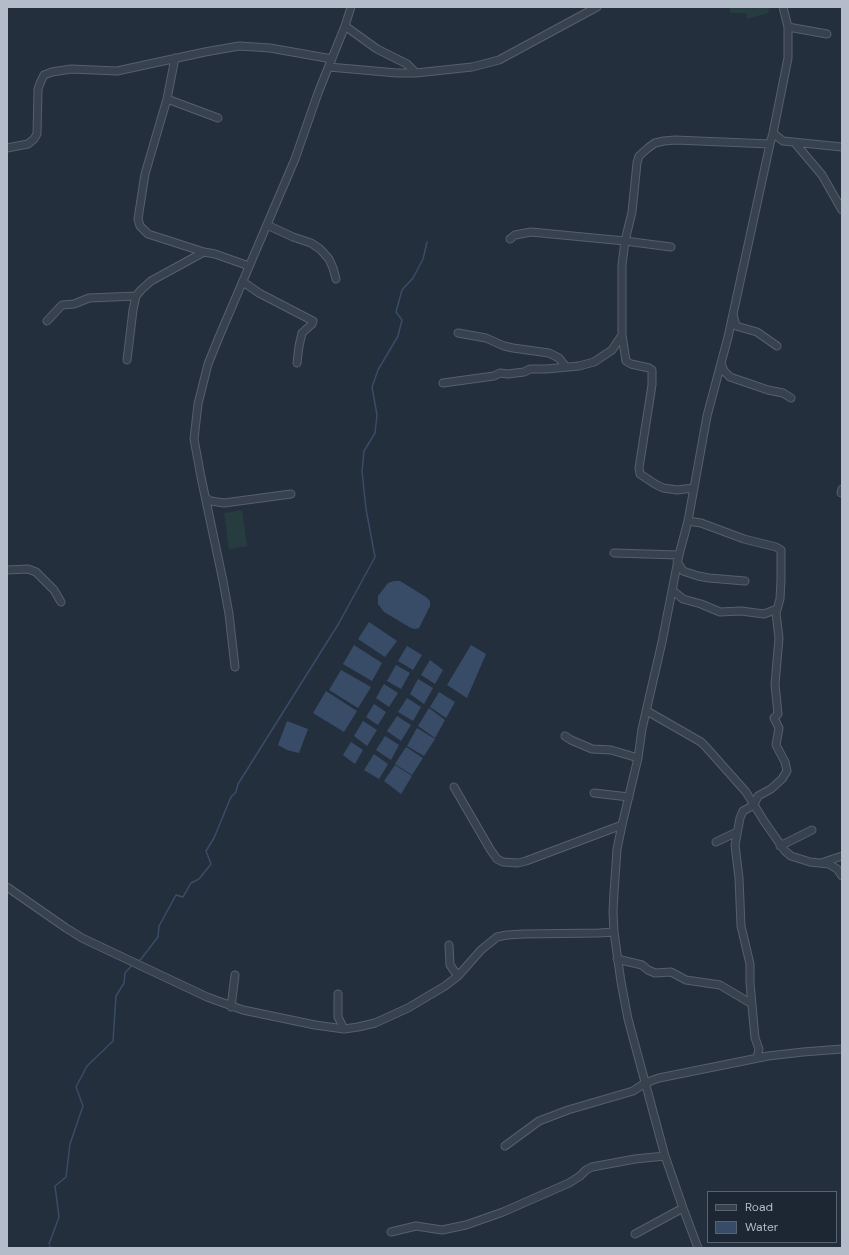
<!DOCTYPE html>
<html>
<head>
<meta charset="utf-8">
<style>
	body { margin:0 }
	#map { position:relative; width:849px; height:1255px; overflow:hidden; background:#242f3e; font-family:"DM Sans",sans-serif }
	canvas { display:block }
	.frame { position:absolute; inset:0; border:8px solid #b4bcc9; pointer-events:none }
	.legend { position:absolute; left:707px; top:1191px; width:130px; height:52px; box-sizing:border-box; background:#1d2633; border:1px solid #59626f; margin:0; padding:5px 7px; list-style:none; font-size:12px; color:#b4bcc9 }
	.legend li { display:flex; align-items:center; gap:8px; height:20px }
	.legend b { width:20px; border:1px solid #59626f }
</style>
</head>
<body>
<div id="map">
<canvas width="849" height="1255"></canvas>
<div class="frame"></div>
<ul class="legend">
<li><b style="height:5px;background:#38414e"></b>Road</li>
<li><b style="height:11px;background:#394c67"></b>Water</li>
</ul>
</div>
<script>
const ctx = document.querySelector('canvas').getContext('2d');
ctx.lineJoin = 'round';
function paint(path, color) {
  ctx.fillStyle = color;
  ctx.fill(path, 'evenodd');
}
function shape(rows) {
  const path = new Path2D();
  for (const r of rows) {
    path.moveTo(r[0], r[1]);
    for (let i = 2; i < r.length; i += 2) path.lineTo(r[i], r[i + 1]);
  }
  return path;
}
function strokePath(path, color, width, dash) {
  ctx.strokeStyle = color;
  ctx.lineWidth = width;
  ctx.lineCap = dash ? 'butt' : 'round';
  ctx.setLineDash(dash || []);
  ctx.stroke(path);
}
const green = shape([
	[730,7,770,7,769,8,768,13,747,19,746,13,730,13],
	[242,510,247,546,229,549,224,513]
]);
const water = shape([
	[394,581,400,581,426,597,430,601,430,606,419,628,415,629,411,628,384,612,378,604,378,596,388,583],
	[369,622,397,641,385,657,358,639],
	[354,645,382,663,372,681,343,664],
	[471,645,486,654,467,698,447,685],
	[407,646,422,655,413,670,398,661],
	[430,660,443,670,435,684,421,675],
	[396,665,410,673,401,689,387,681],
	[341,670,371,687,358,708,329,690],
	[418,679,433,688,424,704,410,694],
	[384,684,398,693,389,707,376,698],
	[326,691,357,711,344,732,313,713],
	[439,692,455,702,446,718,430,707],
	[407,698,421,707,413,721,398,712],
	[374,704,386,712,378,725,366,717],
	[429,708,445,720,435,738,418,726],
	[397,716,411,725,401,741,387,731],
	[287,721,308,729,299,753,287,750,278,745],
	[363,721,377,730,367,746,354,736],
	[417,728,435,739,424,756,407,746],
	[385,736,399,745,391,760,376,750],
	[351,742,363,750,355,764,343,755],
	[406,747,423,758,412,775,395,764],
	[374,754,388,764,379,779,364,770],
	[395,765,412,776,401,794,384,781]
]);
const stream = shape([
	[138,961,141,959,158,937,159,926,176,895,183,897,191,883,199,879,211,864,206,851,214,838,231,797,236,792,238,784,339,623,375,557,366,509,362,471,364,451,375,433,377,415,372,387,378,370,398,336,402,320,396,312,402,290,413,278,423,259,427,242],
	[49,1244,59,1217,55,1186,66,1177,70,1144,83,1106,76,1087,87,1066,113,1041,116,996,124,983,125,973,133,964],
	[49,1248,50,1246]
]);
const minor = shape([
	[351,7,345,26,377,49,407,64,416,73,472,67,499,60,597,7],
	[788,27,827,34],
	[175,58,167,99,145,174,138,219,140,226,148,234,204,252],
	[329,67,397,73,416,73],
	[167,99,218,118],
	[773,133,783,141,842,147],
	[795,143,822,175,842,210],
	[7,148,28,144,34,139,37,134,38,89,41,81,44,75,52,72,71,69,117,71,205,52,239,46,270,48,332,59],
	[267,225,293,237,311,243,320,249,329,259,333,268,336,279],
	[510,239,515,235,531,232,625,241,632,212,637,163,639,156,648,148,655,143,664,141,675,140,770,144],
	[671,247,625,241,622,265,622,335,626,361,631,364,649,368,652,370,652,385,639,468,640,474,655,484,663,488,677,490,694,488],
	[243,281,246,284,259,293,313,321,312,324,302,333,299,346,297,363],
	[733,314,736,326,757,332,777,346],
	[47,321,62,305,74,304,89,298,136,296],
	[458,333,486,338,504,346,513,348,549,353,559,358,566,367],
	[127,360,133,310,136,296,141,290,151,281,204,252,215,254,249,266],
	[721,363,724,371,730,377,768,390,783,393,791,398],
	[443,383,494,376,500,373,508,374,524,372,530,369,546,369,579,366,594,362,612,350,622,335],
	[841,493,842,489],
	[206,498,211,501,224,503,291,494],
	[688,521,701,523,744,539,776,547,781,550,781,580,780,599,776,613,779,638,775,684,778,714,774,718,779,728,776,745,785,762,787,771,782,779,771,789,758,796,754,805,743,811,740,818,735,845,739,878,741,926,750,964,750,983,755,1038,759,1049,757,1058],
	[614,553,679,555],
	[677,562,683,571,698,576,709,578,745,581],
	[7,570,28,569,36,572,54,590,61,602],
	[672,590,683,599,701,604,720,612,741,611,764,614,777,609],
	[235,667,229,614,223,581,201,477,194,439,198,404,208,364,219,337,295,159,318,93,345,26],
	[647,711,701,742,706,747,746,792,764,821,785,851,791,856,810,862,829,864,837,869,842,876],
	[565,736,571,740,592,749,611,750,638,758],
	[454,787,490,849,497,859,503,862,518,863,526,861,622,825],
	[594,793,629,797],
	[716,842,737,832],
	[780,846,812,830],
	[824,862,842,856],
	[7,887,66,928,82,938,207,997,243,1010,315,1025,344,1029,358,1027,375,1023,408,1008,445,986,458,976,481,950,497,937,507,935,524,934,599,933,614,932],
	[449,945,450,965,458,976],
	[617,959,642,965,648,970,655,973,671,972,686,980,720,985,752,1004],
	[338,994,338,1017,344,1029],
	[231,1007,235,975],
	[505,1146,539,1121,568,1110,633,1091,645,1083,659,1078,768,1056,803,1052,842,1049],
	[391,1232,416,1226,442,1230,466,1225,503,1212,569,1183,580,1176,586,1170,592,1167,635,1159,665,1156],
	[635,1234,683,1208],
	[698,1248,683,1208,665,1156,628,1019,621,982,614,932,613,912,614,893,617,849,622,825,638,758,642,729,662,642,679,555,688,521,707,416,728,337,770,144,773,133,788,58,788,27,783,7]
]);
paint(green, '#263c3f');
paint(water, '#394c67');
strokePath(stream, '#394c67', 1.5);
strokePath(minor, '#565f6c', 9);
strokePath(minor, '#38414e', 7);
</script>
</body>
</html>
